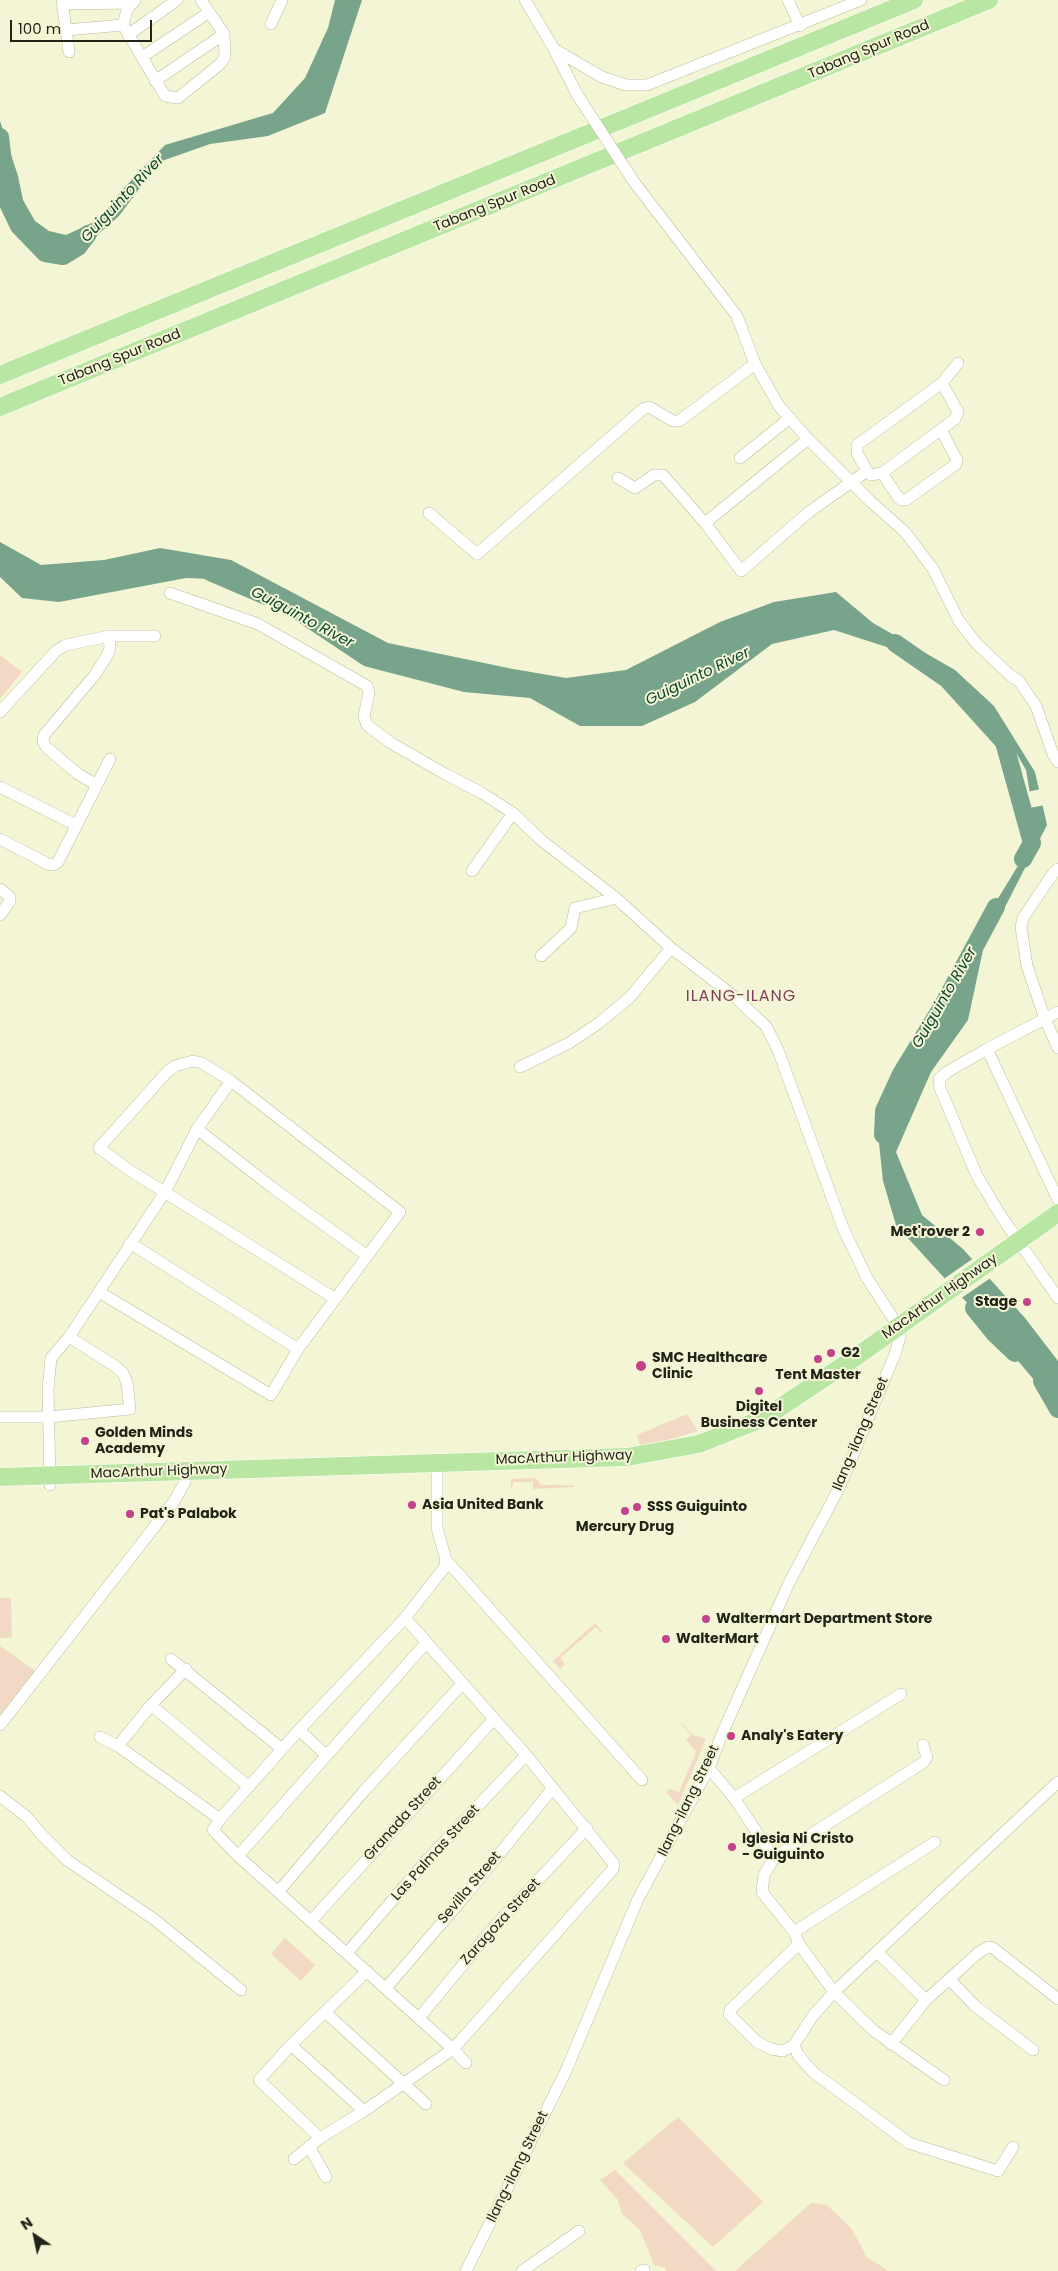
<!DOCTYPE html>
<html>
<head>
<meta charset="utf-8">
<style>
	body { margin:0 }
	#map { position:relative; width:1058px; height:2271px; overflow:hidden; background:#f3f5d5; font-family:Poppins,sans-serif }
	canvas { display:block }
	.north { position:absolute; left:10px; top:2211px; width:50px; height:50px; -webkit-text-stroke:4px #f3f5d5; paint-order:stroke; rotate:326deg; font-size:14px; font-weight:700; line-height:20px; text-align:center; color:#232418 }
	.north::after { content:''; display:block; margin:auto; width:18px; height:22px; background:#232418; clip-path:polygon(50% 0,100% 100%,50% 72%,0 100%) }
	.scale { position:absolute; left:10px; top:20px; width:142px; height:22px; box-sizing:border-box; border:2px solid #232418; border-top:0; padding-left:6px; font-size:15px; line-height:18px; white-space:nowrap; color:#232418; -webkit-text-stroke:4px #f3f5d5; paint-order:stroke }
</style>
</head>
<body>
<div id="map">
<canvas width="1058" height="2271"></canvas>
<div class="north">N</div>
<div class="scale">100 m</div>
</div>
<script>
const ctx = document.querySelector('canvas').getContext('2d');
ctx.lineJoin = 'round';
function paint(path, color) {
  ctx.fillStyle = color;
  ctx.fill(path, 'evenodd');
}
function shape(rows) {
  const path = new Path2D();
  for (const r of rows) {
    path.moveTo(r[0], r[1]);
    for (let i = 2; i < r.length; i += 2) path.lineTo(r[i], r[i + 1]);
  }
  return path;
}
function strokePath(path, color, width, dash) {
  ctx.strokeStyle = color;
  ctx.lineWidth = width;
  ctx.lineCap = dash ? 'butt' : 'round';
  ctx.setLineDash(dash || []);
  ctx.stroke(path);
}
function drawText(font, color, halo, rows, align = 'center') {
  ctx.font = font + ' Poppins,sans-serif';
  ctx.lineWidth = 4;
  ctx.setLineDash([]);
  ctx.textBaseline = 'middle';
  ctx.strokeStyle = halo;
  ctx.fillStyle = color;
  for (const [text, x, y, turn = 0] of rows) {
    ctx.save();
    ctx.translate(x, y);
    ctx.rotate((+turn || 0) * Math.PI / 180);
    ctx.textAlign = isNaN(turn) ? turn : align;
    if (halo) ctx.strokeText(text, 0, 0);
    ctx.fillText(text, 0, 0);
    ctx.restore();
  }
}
const green = shape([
	[0,655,22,672,0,699],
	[687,1414,698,1431,650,1445,640,1445,637,1435],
	[536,1478,541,1485,574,1485,574,1487,533,1489,533,1482,513,1482,513,1487,511,1487,511,1480,513,1479],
	[0,1598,11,1598,12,1637,0,1638],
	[595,1623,603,1632,602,1633,596,1627,560,1658,565,1664,560,1669,553,1661],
	[0,1646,40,1674,0,1725],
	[674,1715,693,1735,706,1739,678,1805,666,1792,670,1789,679,1792,696,1752,686,1740,691,1735],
	[285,1938,315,1965,301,1981,271,1954],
	[678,2117,763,2202,713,2247,623,2163],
	[615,2170,716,2271,666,2271,666,2268,654,2265,640,2230,622,2214,618,2200,600,2180],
	[811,2203,827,2205,851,2228,867,2257,889,2271,735,2271]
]);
const water = shape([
	[335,0,362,0,325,113,268,136,210,144,159,162,119,216,79,251,45,249,24,233,11,209,0,170,0,121,18,176,23,200,35,221,49,231,66,235,98,220,123,189,165,145,273,113,305,78,328,28],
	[0,542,41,565,104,560,160,548,231,560,388,643,513,669,566,678,626,670,720,622,774,602,836,592,873,623,955,670,994,706,1035,772,1047,825,983,950,968,1020,931,1072,896,1152,922,1215,963,1249,1025,1318,1058,1361,1058,1408,990,1328,896,1225,883,1181,877,1124,934,1025,965,981,991,910,1030,846,1032,805,1026,770,1003,730,915,656,834,630,772,644,695,702,642,726,580,726,530,698,464,692,364,666,235,580,186,578,59,602,22,598,0,577]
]);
const pier = shape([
	[1041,789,1045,805,1029,808,1027,792],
	[974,1258,992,1277,960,1299,942,1280]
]);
const river = shape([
	[0,137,8,203,19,226,45,253,63,256,78,247,88,234],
	[210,572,266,596],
	[895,643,947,679,1004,742,1032,843,1023,859],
	[883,1135,884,1111,901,1074,942,1007,996,907],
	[974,1308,995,1334,1015,1353],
	[1042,1381,1058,1409]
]);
const minor = shape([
	[62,0,69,52],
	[525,0,554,49,578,96],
	[788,0,800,26],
	[63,4,131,3],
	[271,24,282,0],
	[123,25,127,10,135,0],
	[66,30,123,25,165,96,178,98,220,64,225,57,224,34,201,0],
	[128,35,177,0],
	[554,49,602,77,626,85,647,85,861,0],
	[142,57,208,13],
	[155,81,224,34],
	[634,182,737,316,755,364,779,406,808,439,870,501,905,532,933,569,959,621,977,644,1011,676,1019,681,1036,706,1053,754,1058,762],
	[942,383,958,412,955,419,882,473,871,475,867,471,857,453,857,445,942,383,958,363],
	[740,458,790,418],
	[882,473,898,497,901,500,906,500,956,464,957,460,941,430],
	[618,478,635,488,654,475,663,475,705,523,741,571,809,512,867,471],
	[429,513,477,554,643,409,649,407,673,421,679,421,755,364],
	[705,523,808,439],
	[170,593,258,624,367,686,369,693,364,716,367,725,391,743,445,774,482,793,513,813,541,840,616,898,671,948,735,997,756,1017,766,1026,778,1050,843,1228,867,1278,898,1326,900,1337,895,1354,840,1486,789,1583,722,1734,709,1768,638,1899,565,2073,466,2271],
	[109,636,155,636],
	[0,712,56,651,66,645,109,636,110,648,107,656,94,676,44,735,43,741,46,747,78,774,97,785],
	[0,787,76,825],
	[0,839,48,864,53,865,58,862,110,759],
	[1058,869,1054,872,1023,918,1021,927,1027,966,1045,1019,1058,1048],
	[472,871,513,813],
	[0,889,10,897,10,901,0,915],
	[541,956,571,928,575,908,616,898],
	[1058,1012,987,1049,947,1072,939,1079,940,1088,977,1176,1001,1216,1058,1298],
	[987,1049,1058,1200],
	[520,1067,569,1043,599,1023,630,997,671,948],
	[197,1129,273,1188,366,1255],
	[130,1243,298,1349],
	[99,1292,271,1395,298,1349,400,1212,231,1081,202,1063,193,1061,175,1066,167,1072,99,1148,129,1170,334,1298],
	[0,1417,49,1417,130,1409,127,1383,123,1373,115,1366,69,1337],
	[437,1464,437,1528,446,1560,642,1780],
	[50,1485,48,1389,51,1358,69,1337,165,1192,197,1129,231,1081],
	[446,1560,444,1568,405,1618,299,1730,220,1819,213,1830,238,1856,453,2049,466,2063],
	[171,1659,282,1749],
	[151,1705,249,1787],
	[0,1725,173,1503,185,1482,184,1470],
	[299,1730,326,1755],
	[100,1737,118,1746,220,1819],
	[118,1746,151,1705,186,1669],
	[709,1768,734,1798,774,1858,764,1875,762,1892,794,1932,799,1944,834,1992,874,2031,944,2080],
	[0,1796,27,1817,41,1834,67,1860,155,1920,241,1990],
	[734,1798,901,1694],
	[238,1856,426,1643],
	[774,1858,924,1762,927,1757,923,1745],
	[279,1891,364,1791,462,1684],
	[312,1920,494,1719],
	[794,1932,935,1842],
	[799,1944,730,2010,729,2014,757,2042,771,2049,783,2051,794,2045,812,2017,834,1992,1058,1782],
	[877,1952,926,2000],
	[347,1953,428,1859,526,1755],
	[950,1980,975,2006,1033,2050],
	[386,1988,465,1896,553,1788],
	[325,2012,426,2104],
	[419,2018,494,1927,587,1828],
	[891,2044,926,2000,978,1953,988,1947,993,1948,1058,1999],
	[291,2045,364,2111],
	[794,2045,798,2055,813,2072,909,2143,998,2171,1013,2147],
	[320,2138,259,2080,291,2045,367,1971],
	[309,2146,326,2177],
	[294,2159,320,2138,364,2111,453,2049,613,1869,614,1864,526,1755,405,1618],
	[522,2271,579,2231],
	[641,2271,644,2270]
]);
const highway = shape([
	[0,375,914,0],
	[0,407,989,0],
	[0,1477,627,1457,699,1444,764,1418,853,1359,1058,1213]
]);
const minorBridge = shape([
	[578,96,634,182]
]);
const markers = [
	[980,1232,5,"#c4428a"],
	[1027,1302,5,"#c4428a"],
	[831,1353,5,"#c4428a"],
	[818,1359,5,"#c4428a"],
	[641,1366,6,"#c4428a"],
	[759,1391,5,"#c4428a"],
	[85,1441,5,"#c4428a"],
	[412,1505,5,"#c4428a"],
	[637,1507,5,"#c4428a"],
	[625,1511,5,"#c4428a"],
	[130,1514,5,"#c4428a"],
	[706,1619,5,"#c4428a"],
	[666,1639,5,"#c4428a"],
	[731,1736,5,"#c4428a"],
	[732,1847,5,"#c4428a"]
];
const streetNames = [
	["Tabang Spur Road",869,50,-23],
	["Tabang Spur Road",495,204,-22],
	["Tabang Spur Road",120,358,-22],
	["MacArthur Highway",940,1297,-35],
	["Ilang-ilang Street",861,1434,-67],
	["MacArthur Highway",564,1458,-2],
	["MacArthur Highway",159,1472,-2],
	["Ilang-ilang Street",689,1801,-64],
	["Granada Street",403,1819,-48],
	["Las Palmas Street",436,1853,-48],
	["Sevilla Street",470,1888,-50],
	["Zaragoza Street",501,1922,-48],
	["Ilang-ilang Street",518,2167,-64]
];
const poiNames = [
	["Met'rover 2",970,1232,"right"],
	["Stage",1017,1302,"right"],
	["G2",841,1353],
	["SMC Healthcare",652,1358],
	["Clinic",652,1374],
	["Tent Master",818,1375,"center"],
	["Digitel",759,1407,"center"],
	["Business Center",759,1423,"center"],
	["Golden Minds",95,1433],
	["Academy",95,1449],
	["Asia United Bank",422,1505],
	["SSS Guiguinto",647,1507],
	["Pat's Palabok",140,1514],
	["Mercury Drug",625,1527,"center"],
	["Waltermart Department Store",716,1619],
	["WalterMart",676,1639],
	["Analy's Eatery",741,1736],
	["Iglesia Ni Cristo",742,1839],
	["- Guiguinto",742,1855]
];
const waterNames = [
	["Guiguinto River",123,199,-47],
	["Guiguinto River",302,618,28],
	["Guiguinto River",698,677,-26],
	["Guiguinto River",945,998,-60]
];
const quarterNames = [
	["ILANG-ILANG",741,997]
];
paint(green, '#f2d9c3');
paint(water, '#78a48b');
paint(pier, '#f3f5d5');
strokePath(river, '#78a48b', 18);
strokePath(minor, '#babc9e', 12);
strokePath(highway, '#fff', 19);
strokePath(minor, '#fff', 11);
strokePath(highway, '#b9e6a2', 18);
strokePath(minorBridge, '#babc9e', 12, []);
strokePath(minorBridge, '#fff', 11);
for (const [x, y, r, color] of markers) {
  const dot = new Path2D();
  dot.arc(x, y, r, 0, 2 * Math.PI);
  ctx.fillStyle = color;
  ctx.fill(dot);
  strokePath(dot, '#f3f5d5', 2);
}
drawText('14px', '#232418', '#f3f5d5', streetNames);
drawText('bold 14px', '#232418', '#f3f5d5', poiNames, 'left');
drawText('italic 15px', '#0b452c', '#f3f5d5', waterNames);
ctx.letterSpacing = '1px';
drawText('16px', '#803e5f', '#f3f5d5', quarterNames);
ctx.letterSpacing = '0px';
</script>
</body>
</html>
